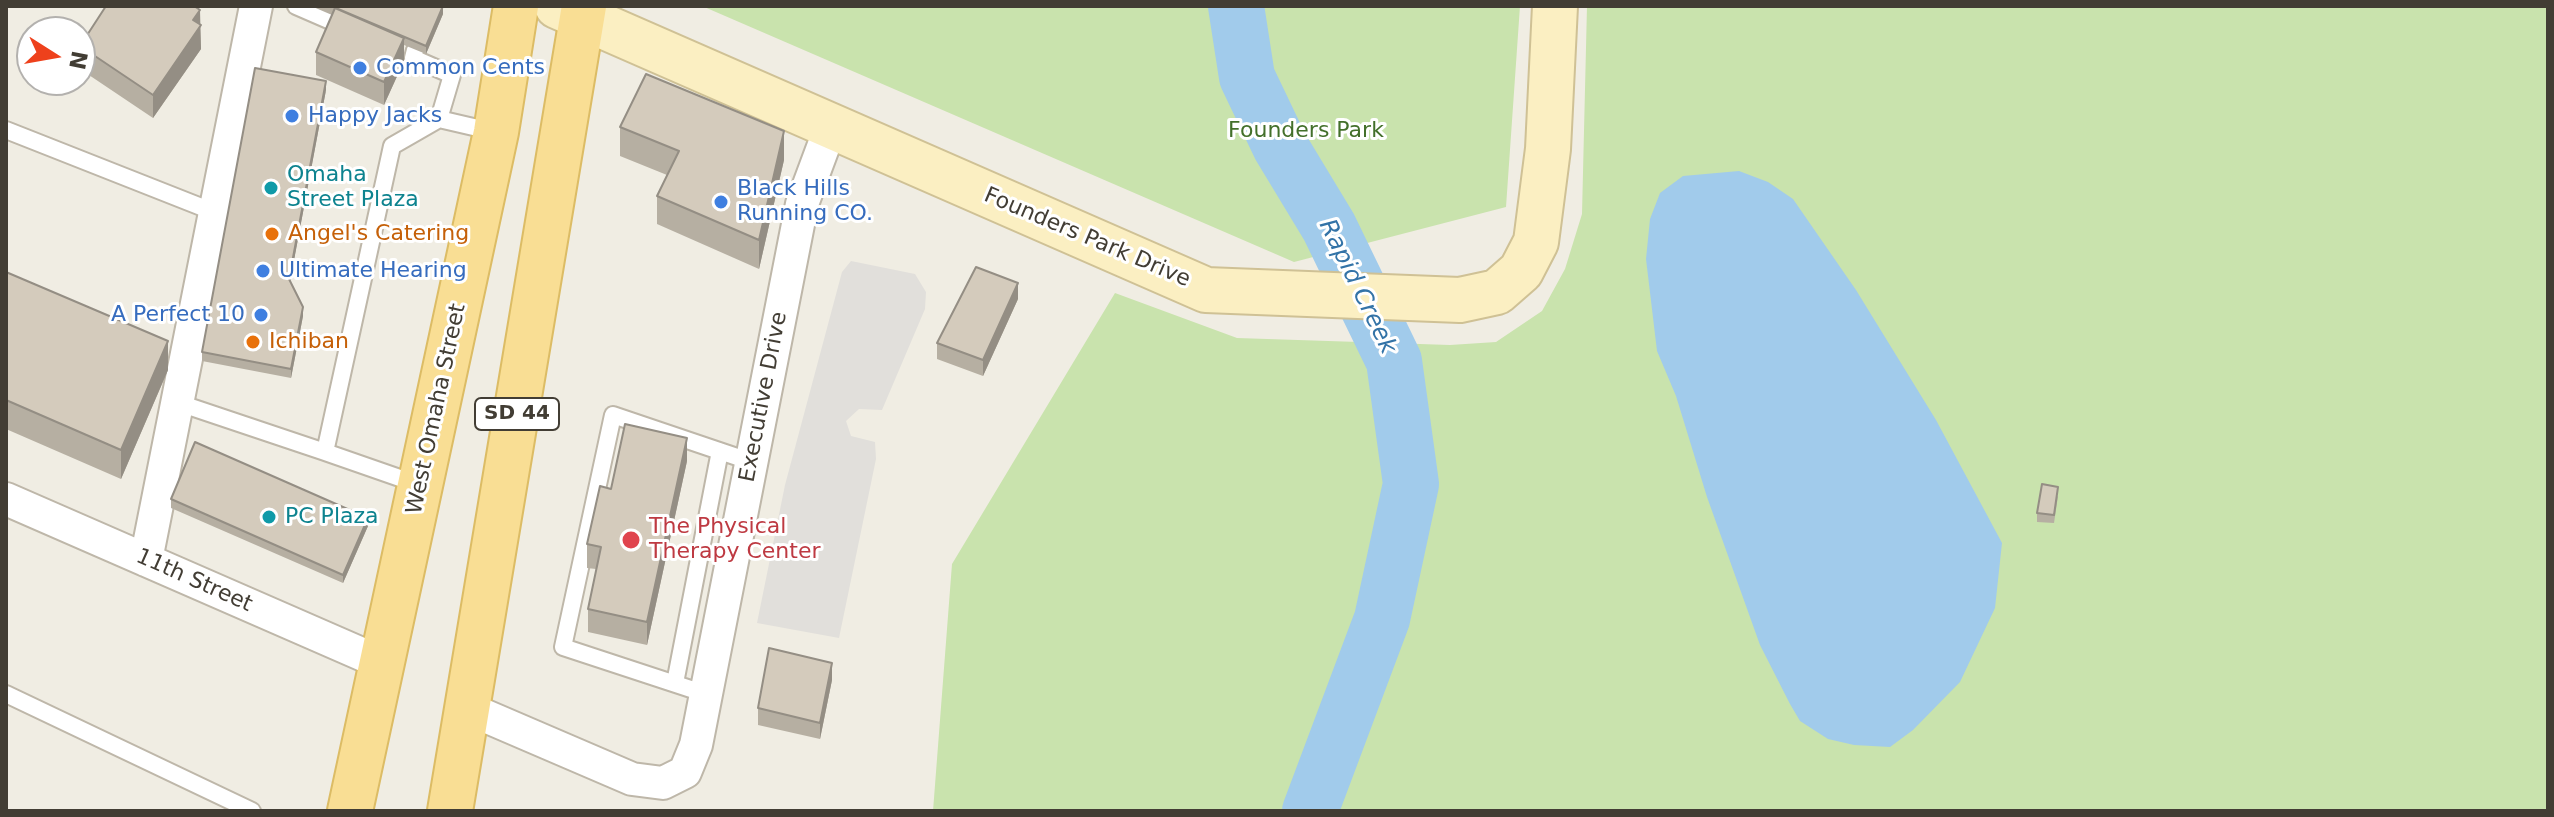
<!DOCTYPE html>
<html>
<head>
<meta charset="utf-8">
<style>
	body { margin:0 }
	#map { position:relative; width:2554px; height:817px; overflow:hidden; background:#f0ede3; font-family:"DejaVu Sans",sans-serif }
	canvas { display:block }
	.frame { position:absolute; inset:0; border:8px solid #423d34; pointer-events:none }
	.north { position:absolute; left:16px; top:16px; width:80px; height:80px; box-sizing:border-box; background:#fff; border:2px solid #b3b1ae; border-radius:50%; rotate:101deg; font-size:22px; font-weight:700; line-height:32px; text-align:center; color:#423d34 }
	.north::after { content:''; display:block; margin:auto; width:28px; height:36px; background:#ee411c; clip-path:polygon(50% 0,100% 100%,50% 72%,0 100%) }
</style>
</head>
<body>
<div id="map">
<canvas width="2554" height="817"></canvas>
<div class="frame"></div>
<div class="north">N</div>
</div>
<script>
const ctx = document.querySelector('canvas').getContext('2d');
ctx.lineJoin = 'round';
function paint(path, color) {
  ctx.fillStyle = color;
  ctx.fill(path, 'evenodd');
}
function shape(rows) {
  const path = new Path2D();
  for (const r of rows) {
    path.moveTo(r[0], r[1]);
    for (let i = 2; i < r.length; i += 2) path.lineTo(r[i], r[i + 1]);
  }
  return path;
}
function strokePath(path, color, width, dash) {
  ctx.strokeStyle = color;
  ctx.lineWidth = width;
  ctx.lineCap = dash ? 'butt' : 'round';
  ctx.setLineDash(dash || []);
  ctx.stroke(path);
}
function drawText(font, color, halo, rows, align = 'center') {
  ctx.font = font + ' "DejaVu Sans",sans-serif';
  ctx.lineWidth = 6;
  ctx.setLineDash([]);
  ctx.textBaseline = 'middle';
  ctx.strokeStyle = halo;
  ctx.fillStyle = color;
  for (const [text, x, y, turn = 0] of rows) {
    ctx.save();
    ctx.translate(x, y);
    ctx.rotate((+turn || 0) * Math.PI / 180);
    ctx.textAlign = isNaN(turn) ? turn : align;
    if (halo) ctx.strokeText(text, 0, 0);
    ctx.fillText(text, 0, 0);
    ctx.restore();
  }
}
const green = shape([
	[702,6,1520,6,1506,207,1294,262],
	[1587,6,2548,6,2548,811,933,811,952,564,1115,293,1237,338,1450,345,1496,342,1542,311,1565,269,1582,214]
]);
const parking = shape([
	[851,261,915,274,926,292,925,309,882,410,859,409,846,421,851,436,875,442,876,459,839,638,757,623,785,485,842,272]
]);
const water = shape([
	[1739,171,1768,182,1793,199,1856,290,1936,420,2002,543,1995,608,1960,682,1913,730,1890,747,1854,745,1828,739,1800,721,1790,704,1760,645,1707,497,1676,396,1657,351,1646,259,1650,219,1660,193,1683,176]
]);
const river = shape([
	[1236,6,1247,77,1280,146,1329,227,1394,361,1411,484,1382,619,1310,811]
]);
const service = shape([
	[296,6,349,29],
	[415,50,413,58,452,75,439,119,392,146,325,452,417,484],
	[441,112,439,119,495,132],
	[6,130,214,212],
	[176,402,325,452],
	[675,683,720,451],
	[6,694,252,811],
	[706,694,563,647,613,415,752,462]
]);
const minor = shape([
	[6,499,382,663],
	[146,560,256,6],
	[469,709,632,779,663,783,685,772,696,745,802,204,831,126]
]);
const secondary = shape([
	[557,6,1206,290,1460,300,1497,292,1521,271,1536,242,1548,149,1555,6]
]);
const primary = shape([
	[350,811,496,132,516,6],
	[450,811,584,6]
]);
const wall = shape([
	[311,6,443,6,443,14,426,54,404,45,404,61,384,105,316,75,316,52,332,15],
	[200,25,201,49,153,118,80,69,80,45],
	[326,90,290,281,303,316,291,378,202,361,202,352],
	[620,127,784,160,759,269,657,224,657,196,667,175,620,156],
	[6,272,168,370,121,479,6,429],
	[1018,299,983,376,937,359,937,343],
	[687,461,647,645,588,632,588,609,596,569,587,568,587,544,611,489],
	[2058,496,2054,523,2037,522,2037,513],
	[171,499,368,526,343,583,171,508],
	[832,680,820,739,758,725,758,708]
]);
const shadedWall = shape([
	[443,6,443,14,426,54,426,46],
	[200,10,201,49,153,118,153,95,193,20],
	[404,38,404,61,384,105,384,82],
	[326,81,326,90,289,287,289,279],
	[784,131,784,160,759,269,759,240],
	[1018,283,1018,299,983,376,983,360],
	[303,307,303,316,291,378,291,369],
	[168,341,168,370,121,479,121,450],
	[687,438,687,461,647,645,647,622],
	[368,518,368,526,343,583,343,575],
	[832,663,832,680,820,739,820,723]
]);
const building = shape([
	[106,6,194,6,200,10,193,20,201,25,153,95,80,46,106,6],
	[331,6,443,6,426,46,331,6],
	[335,8,404,38,384,82,316,52,335,8],
	[255,68,326,81,289,279,303,307,291,369,202,352,255,68],
	[646,74,784,131,759,240,657,196,679,151,620,127,646,74],
	[976,267,1018,283,983,360,937,343,976,267],
	[6,272,168,341,121,450,6,400,6,272],
	[625,424,687,438,647,622,588,609,601,547,587,544,600,486,611,489,625,424],
	[195,442,368,518,343,575,171,499,195,442],
	[2042,484,2058,487,2054,515,2037,513,2042,484],
	[769,648,832,663,820,723,758,708,769,648]
]);
const markers = [
	[360,68,8,"#3f7fe0"],
	[292,116,8,"#3f7fe0"],
	[271,188,8,"#0f9aa8"],
	[721,202,8,"#3f7fe0"],
	[272,234,8,"#e8710a"],
	[263,271,8,"#3f7fe0"],
	[261,315,8,"#3f7fe0"],
	[253,342,8,"#e8710a"],
	[269,517,8,"#0f9aa8"],
	[631,540,10,"#e0444e"]
];
const shields = [
	[517,414,84]
];
const shieldNames = [
	["SD 44",517,414]
];
const shopNames = [
	["Common Cents",376,68],
	["Happy Jacks",308,116],
	["Black Hills",737,189],
	["Running CO.",737,214],
	["Ultimate Hearing",279,271],
	["A Perfect 10",245,315,"right"]
];
const parkNames = [
	["Founders Park",1306,131]
];
const cultureNames = [
	["Omaha",287,175],
	["Street Plaza",287,200],
	["PC Plaza",285,517]
];
const foodNames = [
	["Angel's Catering",288,234],
	["Ichiban",269,342]
];
const streetNames = [
	["Founders Park Drive",1087,238,23],
	["Executive Drive",764,397,-79],
	["West Omaha Street",437,409,-78],
	["11th Street",194,581,24]
];
const healthNames = [
	["The Physical",649,527],
	["Therapy Center",649,552]
];
const waterNames = [
	["Rapid Creek",1357,287,64]
];
paint(green, '#c9e3ad');
paint(parking, '#e1dfdb');
paint(water, '#a1cbeb');
strokePath(river, '#a1cbeb', 56);
strokePath(service, '#beb7a9', 20);
strokePath(minor, '#beb7a9', 36);
strokePath(secondary, '#cfc195', 48);
strokePath(primary, '#dcbc65', 48);
strokePath(service, '#fff', 16);
strokePath(minor, '#fff', 32);
strokePath(secondary, '#fbefc2', 44);
strokePath(primary, '#f9de94', 44);
paint(wall, '#b6afa2');
paint(shadedWall, '#948e84');
paint(building, '#d4cbbc');
strokePath(building, '#948e84', 2);
for (const [x, y, r, color] of markers) {
  const dot = new Path2D();
  dot.arc(x, y, r, 0, 2 * Math.PI);
  ctx.fillStyle = color;
  ctx.fill(dot);
  strokePath(dot, '#fff', 3);
}
for (const [x, y, w] of shields) {
  const box = new Path2D();
  box.roundRect(x - w / 2, y - 16, w, 32, 6);
  ctx.fillStyle = '#fff';
  ctx.fill(box);
  strokePath(box, '#423d34', 2);
}
drawText('bold 20px', '#423d34', null, shieldNames);
drawText('22px', '#366cbe', '#fff', shopNames, 'left');
drawText('22px', '#43702b', '#fff', parkNames);
drawText('22px', '#0d838f', '#fff', cultureNames, 'left');
drawText('22px', '#c56008', '#fff', foodNames, 'left');
drawText('22px', '#423d34', '#fff', streetNames);
drawText('22px', '#be3a42', '#fff', healthNames, 'left');
drawText('italic 24px', '#3373a7', '#fff', waterNames);
</script>
</body>
</html>
